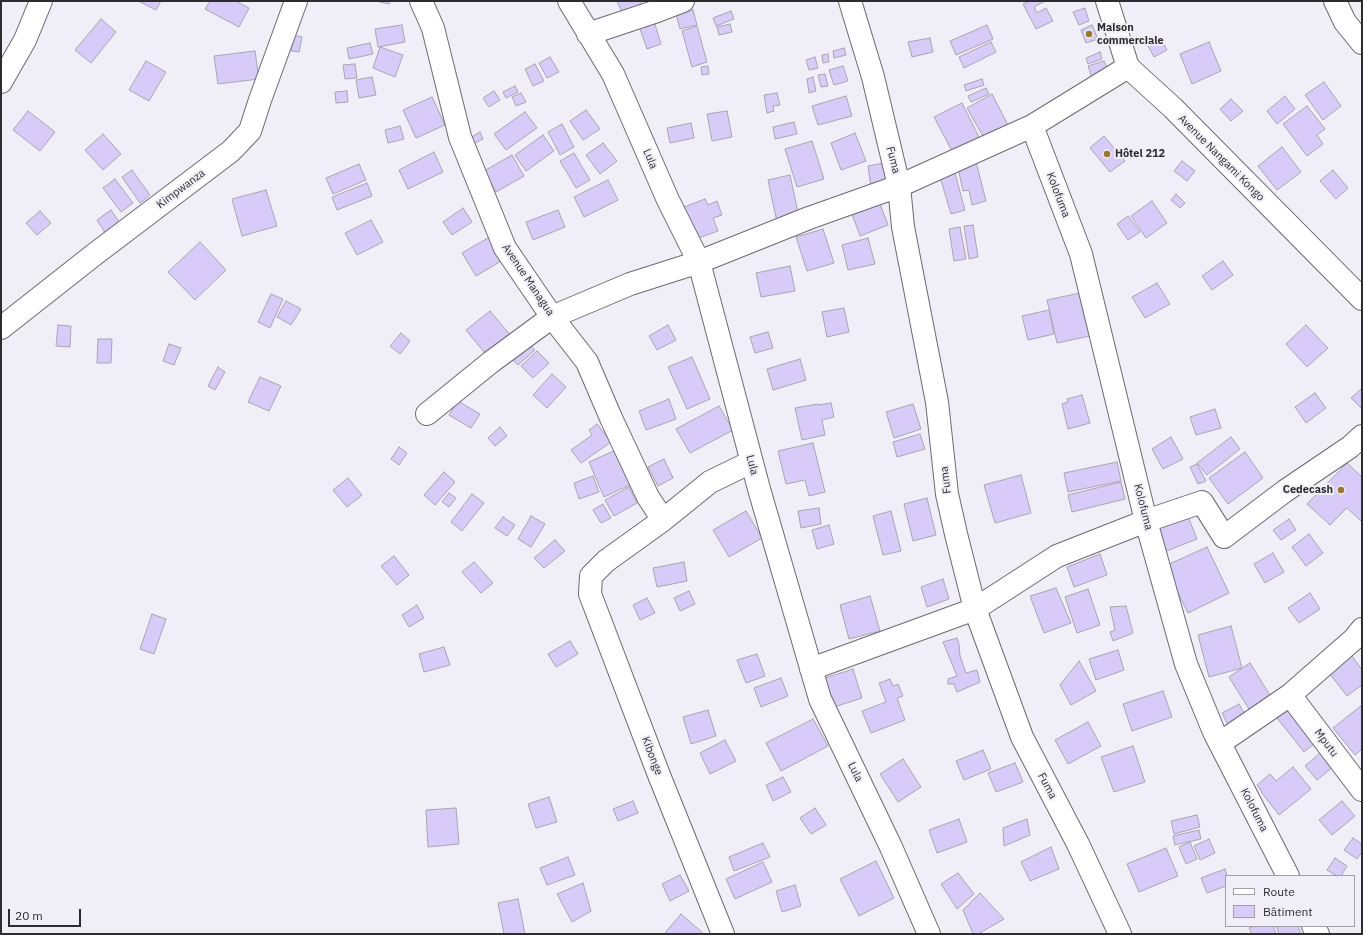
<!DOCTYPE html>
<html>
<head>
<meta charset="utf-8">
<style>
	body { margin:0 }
	#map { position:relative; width:1363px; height:935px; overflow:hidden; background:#f0eef6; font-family:"IBM Plex Sans",sans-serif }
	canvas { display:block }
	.frame { position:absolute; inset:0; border:2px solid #2d2c2f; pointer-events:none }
	.legend { position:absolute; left:1225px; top:875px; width:130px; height:52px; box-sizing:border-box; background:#f0eef6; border:1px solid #a2a0a6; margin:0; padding:5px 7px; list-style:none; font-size:12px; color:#2d2c2f }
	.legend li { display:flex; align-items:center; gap:8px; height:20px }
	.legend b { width:20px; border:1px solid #a2a0a6 }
	.scale { position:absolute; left:8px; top:909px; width:73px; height:18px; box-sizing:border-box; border:2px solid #2d2c2f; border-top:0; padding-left:5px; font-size:12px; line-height:14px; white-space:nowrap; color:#2d2c2f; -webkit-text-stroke:3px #f0eef6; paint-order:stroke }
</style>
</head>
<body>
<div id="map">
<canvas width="1363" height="935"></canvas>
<div class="frame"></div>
<ul class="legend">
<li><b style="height:5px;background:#fff"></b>Route</li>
<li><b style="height:11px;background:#d8caf9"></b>Bâtiment</li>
</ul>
<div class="scale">20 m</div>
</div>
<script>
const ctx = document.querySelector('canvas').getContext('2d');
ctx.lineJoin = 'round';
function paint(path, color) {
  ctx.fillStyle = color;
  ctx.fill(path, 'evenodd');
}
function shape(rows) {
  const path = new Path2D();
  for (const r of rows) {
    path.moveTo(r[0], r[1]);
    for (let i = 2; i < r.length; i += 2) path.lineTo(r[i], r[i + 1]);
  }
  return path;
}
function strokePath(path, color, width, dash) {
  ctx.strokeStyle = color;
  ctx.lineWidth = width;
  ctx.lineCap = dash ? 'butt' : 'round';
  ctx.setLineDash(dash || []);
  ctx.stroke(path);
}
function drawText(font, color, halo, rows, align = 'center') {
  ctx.font = font + ' "IBM Plex Sans",sans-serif';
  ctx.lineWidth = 4;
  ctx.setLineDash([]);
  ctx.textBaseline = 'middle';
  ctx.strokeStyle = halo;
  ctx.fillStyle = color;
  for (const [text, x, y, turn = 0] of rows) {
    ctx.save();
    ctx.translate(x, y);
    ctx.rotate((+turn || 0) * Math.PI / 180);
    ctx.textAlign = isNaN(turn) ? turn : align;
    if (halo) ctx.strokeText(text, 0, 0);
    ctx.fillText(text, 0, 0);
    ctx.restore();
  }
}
const building = shape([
	[138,1,161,1,156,10,138,1],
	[210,1,236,1,249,8,239,27,205,9,210,1],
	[376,1,390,1,389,4,376,1],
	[617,1,640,1,642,4,622,12,617,1],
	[1030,1,1045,1,1034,7,1037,13,1046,8,1053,21,1036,29,1023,4,1030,1],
	[1085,8,1089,21,1079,25,1073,12,1085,8],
	[693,10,697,25,680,29,676,14,693,10],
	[731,11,734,19,716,26,713,18,731,11],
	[101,19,116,32,91,63,75,50,101,19],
	[654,21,661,44,647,49,639,26,654,21],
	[730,24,732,32,719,35,717,27,730,24],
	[402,25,405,42,378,47,375,29,402,25],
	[987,25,993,39,956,55,950,41,987,25],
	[1092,25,1098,39,1086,43,1081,30,1092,25],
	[697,26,707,62,692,67,682,31,697,26],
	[294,35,302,37,299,52,291,51,294,35],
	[930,38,933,52,912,57,908,42,930,38],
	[1161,39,1167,50,1154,57,1148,46,1161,39],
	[991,42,996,52,964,68,959,57,991,42],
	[1209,42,1221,71,1192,84,1180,54,1209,42],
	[370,43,373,54,349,59,347,48,370,43],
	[380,47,403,55,395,77,373,68,380,47],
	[844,48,846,55,834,58,833,51,844,48],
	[255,51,259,79,218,84,214,56,255,51],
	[1100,52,1102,59,1088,64,1086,58,1100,52],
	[828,54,829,62,823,63,822,55,828,54],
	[550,57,559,72,547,78,539,63,550,57],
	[815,57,818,68,809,70,806,60,815,57],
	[146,61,166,72,149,101,129,90,146,61],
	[1104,61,1109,72,1092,78,1088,66,1104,61],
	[355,64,357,78,345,79,343,65,355,64],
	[535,64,544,81,533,86,525,69,535,64],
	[708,66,709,74,702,75,701,67,708,66],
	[843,66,848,81,834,85,829,70,843,66],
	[825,74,828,86,821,87,818,75,825,74],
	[372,77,376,95,359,98,356,80,372,77],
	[813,77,816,91,809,93,807,79,813,77],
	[982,79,984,85,966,91,964,85,982,79],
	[1324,82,1341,106,1323,120,1305,95,1324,82],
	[515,86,518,92,506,98,503,92,515,86],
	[986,88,989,94,971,102,968,96,986,88],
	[347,91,348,102,336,103,335,92,347,91],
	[494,91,500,100,489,107,483,98,494,91],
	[521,93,526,102,516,106,512,97,521,93],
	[777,93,780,105,773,106,774,111,767,113,764,95,777,93],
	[992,94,1008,125,984,138,967,108,992,94],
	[846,96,852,116,818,125,812,106,846,96],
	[1285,96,1295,109,1277,124,1267,111,1285,96],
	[432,97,445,125,416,138,403,110,432,97],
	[1231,99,1243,111,1231,121,1220,109,1231,99],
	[962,103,979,137,952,151,934,117,962,103],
	[1307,106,1325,129,1317,135,1323,144,1307,156,1283,124,1307,106],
	[586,110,600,129,583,140,570,121,586,110],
	[28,111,55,132,40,151,13,130,28,111],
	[727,111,732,137,712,141,707,114,727,111],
	[525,112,537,128,506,150,494,134,525,112],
	[794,122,797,134,775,139,773,127,794,122],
	[691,123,694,138,670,143,667,128,691,123],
	[562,124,574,147,560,155,548,132,562,124],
	[400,126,404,139,388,143,385,130,400,126],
	[480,132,483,139,473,144,470,138,480,132],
	[855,133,866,161,841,170,831,143,855,133],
	[103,134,121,154,103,170,85,150,103,134],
	[543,135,554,151,526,171,515,155,543,135],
	[1104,136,1125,161,1110,172,1090,148,1104,136],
	[812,141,824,179,797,187,785,149,812,141],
	[603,143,617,161,600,174,586,155,603,143],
	[1282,147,1301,172,1277,190,1258,166,1282,147],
	[434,152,443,172,408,189,399,170,434,152],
	[574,153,590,180,576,188,560,161,574,153],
	[512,155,524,176,496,192,484,171,512,155],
	[975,158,986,201,972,205,969,190,963,191,957,163,975,158],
	[1182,161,1195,171,1187,181,1174,171,1182,161],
	[884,163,887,185,871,188,868,166,884,163],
	[359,164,366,180,333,194,326,178,359,164],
	[953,166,965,210,951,214,938,170,953,166],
	[132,170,150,195,140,203,122,177,132,170],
	[1333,170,1348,188,1336,199,1320,181,1333,170],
	[790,175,799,217,777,222,768,180,790,175],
	[115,179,133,203,121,212,103,188,115,179],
	[608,180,618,200,584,217,574,197,608,180],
	[367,183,372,196,337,210,332,197,367,183],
	[266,190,277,226,242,236,232,199,266,190],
	[1176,194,1185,203,1180,208,1171,200,1176,194],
	[877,196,888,225,860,236,852,214,877,196],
	[705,199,708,205,717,201,722,215,713,218,718,231,696,239,684,207,705,199],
	[1152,201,1167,223,1146,238,1131,216,1152,201],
	[463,208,472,222,452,235,443,222,463,208],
	[111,210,124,229,109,239,97,220,111,210],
	[558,210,565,227,533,240,526,222,558,210],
	[40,211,51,223,37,235,26,223,40,211],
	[1128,216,1140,232,1128,240,1117,224,1128,216],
	[371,220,383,242,357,255,345,233,371,220],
	[973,225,978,257,969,259,964,226,973,225],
	[960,227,966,259,954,261,949,229,960,227],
	[823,229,834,263,807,271,796,237,823,229],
	[493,235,506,258,476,276,462,253,493,235],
	[868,238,875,264,848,270,842,245,868,238],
	[200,242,226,270,195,300,168,272,200,242],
	[1223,261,1233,275,1212,290,1202,276,1223,261],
	[790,266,795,291,761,297,756,273,790,266],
	[1157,283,1170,304,1145,318,1132,297,1157,283],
	[1080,293,1090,336,1057,343,1047,300,1080,293],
	[271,294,283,299,270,328,258,322,271,294],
	[286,301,301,309,291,325,277,317,286,301],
	[844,308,849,332,827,337,822,312,844,308],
	[1049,310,1054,334,1028,340,1022,316,1049,310],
	[490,311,512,337,488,357,466,330,490,311],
	[58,325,71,326,70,347,56,346,58,325],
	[668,325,676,340,657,350,649,336,668,325],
	[1306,325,1328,348,1307,367,1286,344,1306,325],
	[768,332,773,348,755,353,750,337,768,332],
	[401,333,410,341,400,354,390,346,401,333],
	[98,339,112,339,111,363,97,363,98,339],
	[528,343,535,350,518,365,511,358,528,343],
	[169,344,181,348,174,365,163,361,169,344],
	[537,351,549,363,533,378,521,366,537,351],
	[692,357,710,399,687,409,668,367,692,357],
	[800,359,806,380,773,390,767,369,800,359],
	[218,367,225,372,215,390,208,386,218,367],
	[552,374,566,387,547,408,533,395,552,374],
	[260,377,281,386,269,411,248,402,260,377],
	[1362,388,1362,409,1351,398,1362,388],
	[1315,393,1326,408,1306,423,1295,407,1315,393],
	[1082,395,1090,423,1068,429,1062,404,1068,402,1067,399,1082,395],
	[669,399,676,419,646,430,639,411,669,399],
	[458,401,480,414,471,428,449,415,458,401],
	[831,403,834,417,822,420,825,435,802,440,795,408,818,404,818,405,831,403],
	[913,404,921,429,894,438,886,412,913,404],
	[719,406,733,430,690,453,676,429,719,406],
	[1215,409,1221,428,1196,435,1190,417,1215,409],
	[597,424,611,442,581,463,571,450,592,435,589,430,597,424],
	[500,427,507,436,495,446,488,438,500,427],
	[920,434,925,449,897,457,893,442,920,434],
	[1171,437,1183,459,1163,469,1152,449,1171,437],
	[1231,437,1240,449,1207,475,1197,463,1231,437],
	[813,443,825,492,809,496,805,480,786,484,778,451,813,443],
	[399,447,407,453,399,465,391,459,399,447],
	[616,450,632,484,604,497,589,462,616,450],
	[1245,452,1263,478,1228,504,1209,478,1245,452],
	[664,459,673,478,658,486,648,467,664,459],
	[1117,462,1121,481,1068,492,1064,473,1117,462],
	[1347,463,1362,477,1362,522,1347,508,1330,525,1307,504,1347,463],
	[1197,464,1206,481,1198,484,1190,467,1197,464],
	[444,472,455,482,435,505,424,495,444,472],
	[1021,475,1031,513,995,523,984,485,1021,475],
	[593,476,599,492,579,499,574,483,593,476],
	[348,478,362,495,347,507,333,490,348,478],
	[1121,482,1125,499,1072,512,1068,495,1121,482],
	[629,487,637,503,614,516,605,500,629,487],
	[449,493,456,498,449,507,442,502,449,493],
	[472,494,484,503,462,531,451,522,472,494],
	[927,498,936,535,913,541,904,504,927,498],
	[603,504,611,518,601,523,593,510,603,504],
	[819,508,821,524,801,528,798,511,819,508],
	[746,511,762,538,729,557,713,530,746,511],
	[891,511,901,551,883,555,873,516,891,511],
	[1186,511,1197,539,1164,552,1153,525,1186,511],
	[531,516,545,524,531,547,518,539,531,516],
	[503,517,515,525,507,536,495,528,503,517],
	[1289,519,1296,530,1281,540,1273,530,1289,519],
	[829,525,834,544,817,549,812,530,829,525],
	[1309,534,1323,553,1306,566,1292,547,1309,534],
	[555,540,565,551,544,568,534,558,555,540],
	[1207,547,1229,593,1188,613,1165,566,1207,547],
	[1273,553,1284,572,1265,583,1254,564,1273,553],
	[1100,554,1107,575,1074,587,1067,567,1100,554],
	[394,556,409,575,397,585,381,566,394,556],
	[474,562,493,583,481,593,462,572,474,562],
	[684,562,687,581,657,587,653,568,684,562],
	[943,579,949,599,927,607,921,587,943,579],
	[1056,588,1071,623,1044,633,1030,596,1056,588],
	[1088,589,1100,625,1077,633,1065,597,1088,589],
	[689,591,695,604,680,611,674,598,689,591],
	[1310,593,1320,609,1299,623,1288,608,1310,593],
	[870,596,880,631,849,639,840,605,870,596],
	[647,598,655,613,640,620,633,605,647,598],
	[417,605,424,618,409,627,402,615,417,605],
	[1126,606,1133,633,1113,641,1110,632,1115,630,1110,607,1126,606],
	[152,614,166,619,154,654,140,649,152,614],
	[1231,626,1242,668,1209,677,1198,635,1231,626],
	[957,638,959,644,960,656,966,673,977,670,980,682,957,692,954,684,948,684,948,679,957,676,943,642,957,638],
	[570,641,578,654,556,667,548,654,570,641],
	[444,647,450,665,424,672,419,654,444,647],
	[1118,650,1124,670,1096,680,1089,659,1118,650],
	[757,654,765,676,746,683,737,660,757,654],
	[1352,656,1362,670,1362,685,1347,696,1329,673,1352,656],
	[1079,661,1096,691,1071,705,1060,685,1079,661],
	[1250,663,1273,700,1252,714,1229,677,1250,663],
	[853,669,862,698,834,707,825,678,853,669],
	[781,678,788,696,761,707,754,688,781,678],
	[890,679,893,686,898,684,903,696,897,698,905,720,871,733,862,711,886,702,879,683,890,679],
	[1163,691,1172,717,1132,731,1123,704,1163,691],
	[1239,704,1246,716,1228,725,1222,713,1239,704],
	[1362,705,1362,749,1355,755,1333,728,1362,705],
	[1293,706,1320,739,1304,752,1277,718,1293,706],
	[708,710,716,736,691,744,683,717,708,710],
	[813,719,828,746,781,771,766,743,813,719],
	[1088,722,1101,746,1068,764,1055,740,1088,722],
	[725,740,736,761,710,774,700,753,725,740],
	[1133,746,1145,782,1114,792,1101,757,1133,746],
	[983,750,991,769,964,780,956,761,983,750],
	[1321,752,1334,766,1317,780,1305,766,1321,752],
	[903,759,921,787,898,802,880,774,903,759],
	[1015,763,1023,782,996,792,988,773,1015,763],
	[1293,767,1311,789,1279,815,1261,792,1262,792,1257,785,1270,774,1276,781,1293,767],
	[783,777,791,792,773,801,766,785,783,777],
	[549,797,557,822,536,828,528,804,549,797],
	[633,801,638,813,618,821,613,809,633,801],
	[1342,801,1355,816,1332,835,1319,820,1342,801],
	[456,808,459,844,428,847,426,810,456,808],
	[815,808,826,825,811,834,800,818,815,808],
	[1197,815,1200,827,1174,834,1171,821,1197,815],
	[959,819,967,842,937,853,929,830,959,819],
	[1027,819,1030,835,1004,846,1003,828,1027,819],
	[1199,830,1201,839,1175,845,1173,836,1199,830],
	[1353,838,1362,844,1362,852,1357,859,1344,850,1353,838],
	[1209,839,1215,853,1200,860,1194,846,1209,839],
	[1190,842,1197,859,1186,864,1179,847,1190,842],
	[763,843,770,857,734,871,729,857,763,843],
	[1051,847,1059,869,1030,881,1021,862,1051,847],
	[1166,848,1178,876,1139,892,1127,864,1166,848],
	[568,857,575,875,547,885,540,868,568,857],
	[1335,858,1347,866,1341,876,1337,876,1327,870,1335,858],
	[876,861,894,898,859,916,840,879,876,861],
	[763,862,772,882,735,899,726,879,763,862],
	[1225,869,1227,876,1226,876,1226,886,1207,893,1201,878,1225,869],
	[958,873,974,894,957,909,941,884,958,873],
	[680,875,689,891,670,901,662,884,680,875],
	[583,883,591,911,572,922,557,894,583,883],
	[795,885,801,906,782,912,776,891,795,885],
	[980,893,1004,919,978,934,973,934,963,910,980,893],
	[518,899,525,934,504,934,498,903,518,899],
	[681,914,704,934,664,934,681,914],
	[1254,926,1273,926,1276,934,1252,934,1249,928,1254,926],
	[1276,926,1298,926,1301,934,1279,934,1276,926]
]);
const street = shape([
	[421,1,433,28,460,137,505,248,552,317,587,362,611,418,648,497,663,520],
	[569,1,613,74,668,200,699,262,759,489,820,699,891,847,929,934],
	[850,1,873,77,899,186,903,227,937,402,947,494,956,534,975,609,1022,737,1078,844,1120,934],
	[1107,1,1128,67,1173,108,1362,299],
	[1335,1,1345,22,1362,43],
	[588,34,657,11,683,1],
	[1,82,25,40,41,1],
	[1032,126,1081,254,1146,521,1186,664,1214,732,1288,876],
	[1,328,95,254,231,151,250,131,260,100,296,1],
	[427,414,491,362,552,317,630,284,699,262,809,218,899,186,1032,126,1128,67],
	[811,669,975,609,1057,556,1146,521,1202,502,1224,537,1285,491,1350,447,1362,436],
	[1290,695,1362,790],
	[1220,743,1290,695,1354,639,1362,629],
	[1313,926,1318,934],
	[723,934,659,775,590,594,591,576,606,561,663,520,710,482,751,462]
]);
const markers = [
	[1089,34,4,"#987a23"],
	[1107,154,4,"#987a23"],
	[1341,490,4,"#987a23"]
];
const poiNames = [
	["Maison",1097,28],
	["commerciale",1097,41],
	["Hôtel 212",1115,154],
	["Cedecash",1333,490,"right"]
];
const streetNames = [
	["Avenue Nangami Kongo",1221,158,45],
	["Lula",650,159,67],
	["Fuma",893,160,76],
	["Kimpwanza",181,189,-37],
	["Kolofuma",1058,195,69],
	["Avenue Managua",528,280,56],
	["Lula",752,465,75],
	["Fuma",946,480,-97],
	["Kolofuma",1143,507,76],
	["Mputu",1326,743,53],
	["Kibonge",652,756,69],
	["Lula",855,772,64],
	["Fuma",1047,786,62],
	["Kolofuma",1254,810,63]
];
paint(building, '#d8caf9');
strokePath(building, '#a8a6ad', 1);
strokePath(street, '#6c6a71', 24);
strokePath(street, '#fff', 22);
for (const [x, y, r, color] of markers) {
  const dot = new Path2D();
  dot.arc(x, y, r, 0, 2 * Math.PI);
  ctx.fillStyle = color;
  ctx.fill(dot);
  strokePath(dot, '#f0eef6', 1.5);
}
drawText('bold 11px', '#2d2c2f', '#f0eef6', poiNames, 'left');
drawText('11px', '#2d2c2f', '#f0eef6', streetNames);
</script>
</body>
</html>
